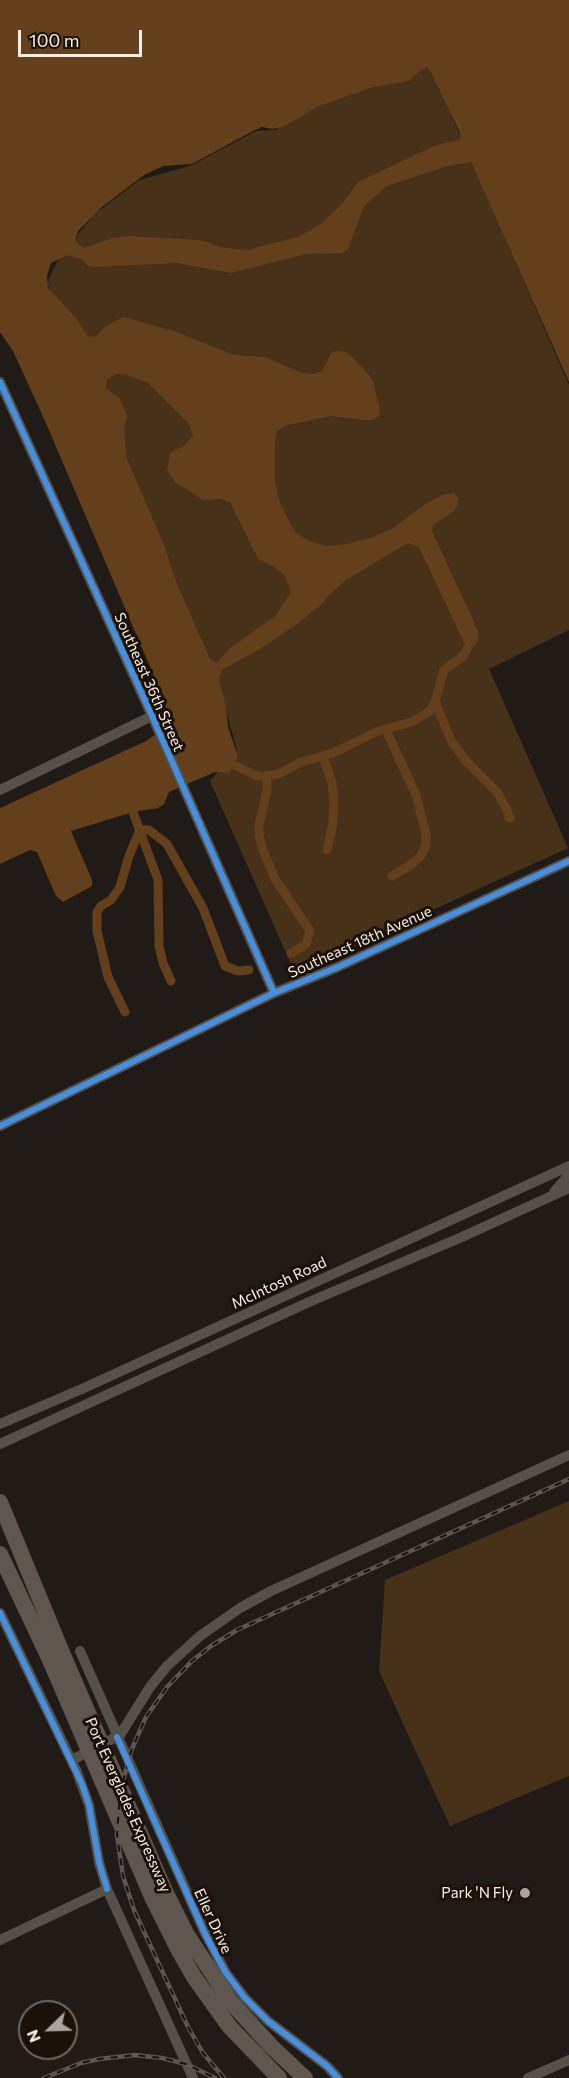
<!DOCTYPE html>
<html>
<head>
<meta charset="utf-8">
<style>
	body { margin:0 }
	#map { position:relative; width:569px; height:2078px; overflow:hidden; background:#201b16; font-family:Commissioner,sans-serif }
	canvas { display:block }
	.north { position:absolute; left:18px; top:2000px; width:60px; height:60px; box-sizing:border-box; background:#1b1109; border:2px solid #726962; border-radius:50%; rotate:247deg; font-size:16px; font-weight:700; line-height:24px; text-align:center; color:#f5ede7 }
	.north::after { content:''; display:block; margin:auto; width:21px; height:27px; background:#aaa49e; clip-path:polygon(50% 0,100% 100%,50% 72%,0 100%) }
	.scale { position:absolute; left:18px; top:30px; width:124px; height:27px; box-sizing:border-box; border:3px solid #f5ede7; border-top:0; padding-left:8px; font-size:18px; line-height:21px; white-space:nowrap; color:#f5ede7; -webkit-text-stroke:4px #1b1109; paint-order:stroke }
</style>
</head>
<body>
<div id="map">
<canvas width="569" height="2078"></canvas>
<div class="north">N</div>
<div class="scale">100 m</div>
</div>
<script>
const ctx = document.querySelector('canvas').getContext('2d');
ctx.lineJoin = 'round';
function paint(path, color) {
  ctx.fillStyle = color;
  ctx.fill(path, 'evenodd');
}
function shape(rows) {
  const path = new Path2D();
  for (const r of rows) {
    path.moveTo(r[0], r[1]);
    for (let i = 2; i < r.length; i += 2) path.lineTo(r[i], r[i + 1]);
  }
  return path;
}
function strokePath(path, color, width, dash) {
  ctx.strokeStyle = color;
  ctx.lineWidth = width;
  ctx.lineCap = dash ? 'butt' : 'round';
  ctx.setLineDash(dash || []);
  ctx.stroke(path);
}
function drawText(font, color, halo, rows, align = 'center') {
  ctx.font = font + ' Commissioner,sans-serif';
  ctx.lineWidth = 6;
  ctx.setLineDash([]);
  ctx.textBaseline = 'middle';
  ctx.strokeStyle = halo;
  ctx.fillStyle = color;
  for (const [text, x, y, turn = 0] of rows) {
    ctx.save();
    ctx.translate(x, y);
    ctx.rotate((+turn || 0) * Math.PI / 180);
    ctx.textAlign = isNaN(turn) ? turn : align;
    if (halo) ctx.strokeText(text, 0, 0);
    ctx.fillText(text, 0, 0);
    ctx.restore();
  }
}
const green = shape([
	[429,64,569,385,569,630,489,669,568,848,295,973,210,781,237,750,221,693,78,362,47,283,61,254,95,214,139,180,190,166,256,131,275,130,343,93],
	[569,1501,569,1776,450,1826,379,1671,385,1580]
]);
const water = shape([
	[0,0,569,0,569,382,471,162,451,165,387,186,364,206,348,249,342,253,306,254,231,273,178,263,95,267,88,266,83,260,67,255,51,263,47,276,48,288,77,319,88,337,96,336,106,326,123,317,174,331,234,355,266,357,302,373,313,374,322,371,332,352,339,351,346,352,353,358,369,375,373,382,380,410,379,416,372,420,363,420,332,416,287,425,277,431,275,442,275,482,280,503,295,532,309,541,327,546,347,544,373,537,393,528,424,505,442,495,454,493,458,498,458,505,454,511,433,525,432,531,478,631,478,639,475,646,467,649,419,547,408,543,346,580,329,595,323,603,297,624,260,649,222,670,219,678,220,684,226,707,228,727,238,756,229,773,215,772,169,792,164,804,158,808,133,812,71,831,92,880,92,886,63,902,56,896,37,852,30,850,0,864,0,808,146,741,156,734,164,722,166,704,45,421,13,351,0,332],
	[427,67,431,72,460,133,460,140,436,145,358,182,342,204,322,223,311,230,297,237,247,250,218,247,208,242,199,240,129,236,113,238,84,248,78,244,75,240,78,231,102,207,144,175,163,166,192,164,255,130,262,127,272,129,283,127,319,106,370,88,409,81,417,73],
	[117,374,125,374,148,383,189,424,193,435,185,445,170,453,167,470,175,482,203,500,221,499,230,502,258,559,273,566,285,576,291,592,275,616,230,648,217,663,210,659,177,584,164,545,127,459,124,429,127,416,119,397,106,389,107,379]
]);
const canal = shape([
	[435,702,452,742,467,762,497,792,505,806,510,818],
	[386,730,416,795,426,834,426,845,420,857,409,866,392,876],
	[323,756,332,783,334,801,333,823,327,850],
	[234,765,257,776,267,776,278,774,301,762,333,753,378,731,412,722,430,711,435,702,444,670,462,657,467,649],
	[267,776,267,790,259,825,259,835,263,850,275,879,310,931,306,944,291,953],
	[133,812,158,880,159,946,163,963,171,981],
	[125,1012,108,977,97,931,97,912,101,906,111,900,120,887,129,856,140,830,149,830,167,844,203,908,225,966,238,971,249,970]
]);
const minor = shape([
	[0,382,152,716,274,993],
	[0,790,152,716],
	[0,1126,274,993,338,967,569,861],
	[554,1192,568,1176,567,1167],
	[0,1424,84,1388,569,1166],
	[0,1444,309,1302,462,1237,569,1188],
	[0,1613,77,1772,89,1805,99,1862,107,1889,193,2078],
	[80,1651,204,1931,226,1973,245,1998,268,2021,327,2066,338,2078],
	[72,1760,120,1735,150,1687,167,1666,200,1636,240,1608,271,1591,569,1455],
	[0,1940,107,1889],
	[528,2078,569,2060]
]);
const highway = shape([
	[0,1502,63,1655,165,1891,187,1935,231,2002,271,2046,305,2078],
	[0,1554,50,1660,153,1899,179,1951,194,1977,229,2026,279,2078]
]);
const rail = shape([
	[44,2078,81,2063,99,2059,135,2055,162,2058,186,2064,215,2078],
	[224,2078,203,2053,188,2027,134,1910,123,1876,117,1835,120,1793,131,1751,146,1717,167,1687,192,1661,211,1646,237,1630,569,1479]
]);
const cycleway = shape([
	[0,382,152,716,274,993],
	[0,1126,274,993,338,967,569,861],
	[0,1613,82,1784,89,1805,99,1862,107,1889],
	[117,1737,206,1936,226,1973,245,1998,268,2021,327,2066,338,2078]
]);
const markers = [
	[525,1893,6,"#aaa49e"]
];
const streetNames = [
	["Southeast 36th Street",149,682,66],
	["Southeast 18th Avenue",360,942,-24],
	["McIntosh Road",279,1283,-25],
	["Port Everglades Expressway",128,1805,66],
	["Eller Drive",213,1921,65]
];
const poiNames = [
	["Park 'N Fly",513,1893]
];
paint(green, '#483119');
paint(water, '#633f1b');
strokePath(canal, '#633f1b', 9);
strokePath(minor, '#56504b', 10);
strokePath(highway, '#5e564f', 16);
strokePath(rail, '#5b5652', 4.5);
strokePath(rail, '#1b1109', 2, [7]);
strokePath(cycleway, '#468fdf', 6);
for (const [x, y, r, color] of markers) {
  const dot = new Path2D();
  dot.arc(x, y, r, 0, 2 * Math.PI);
  ctx.fillStyle = color;
  ctx.fill(dot);
  strokePath(dot, '#1b1109', 2);
}
drawText('15px', '#f5ede7', '#1b1109', streetNames);
drawText('15px', '#f5ede7', '#1b1109', poiNames, 'right');
</script>
</body>
</html>
